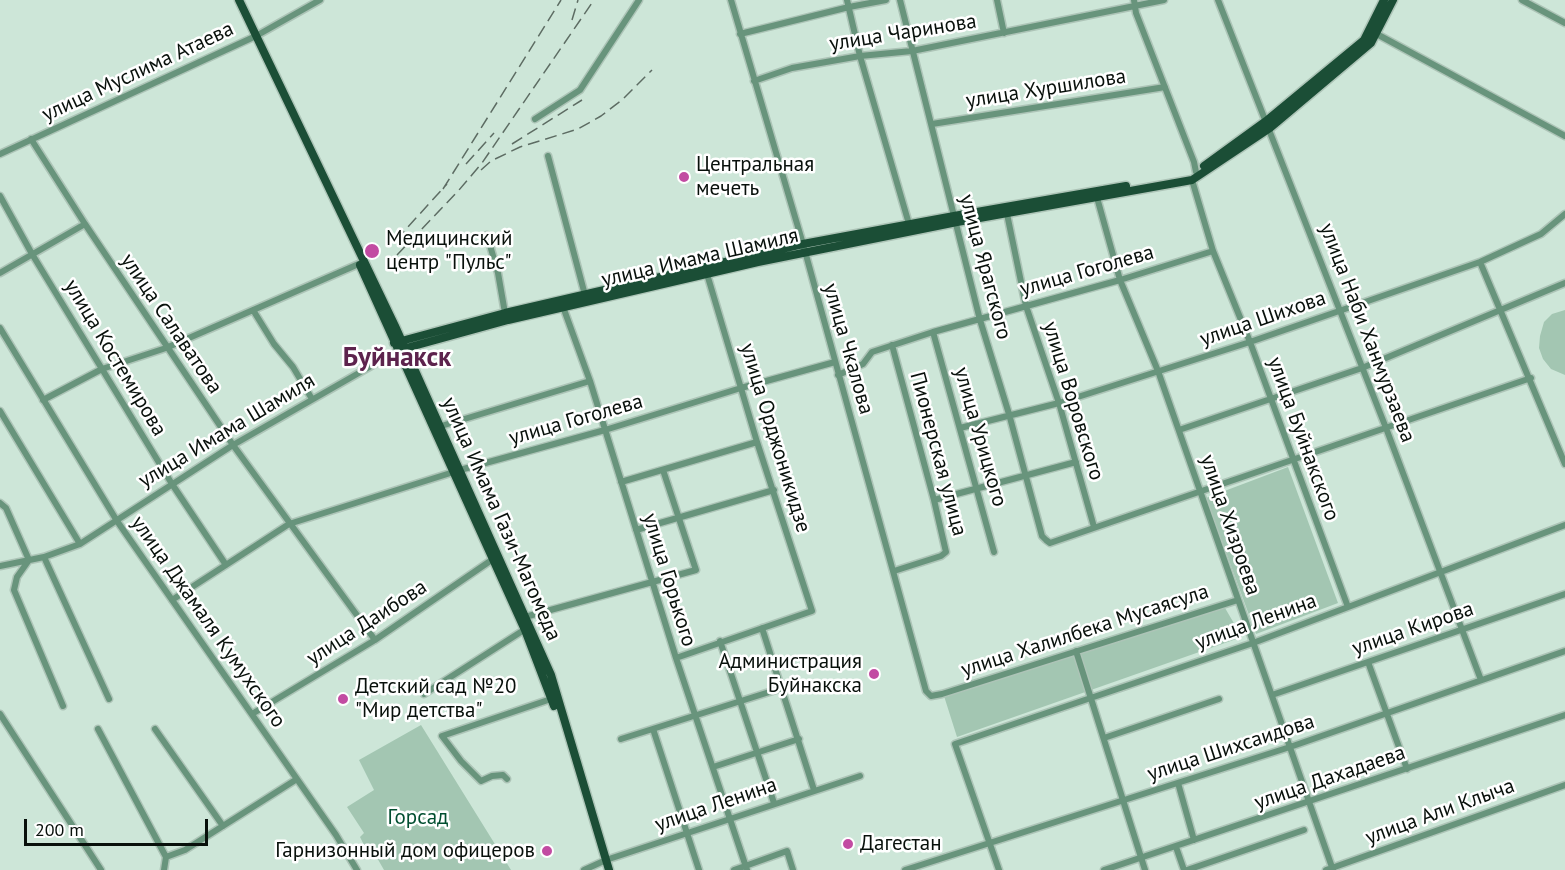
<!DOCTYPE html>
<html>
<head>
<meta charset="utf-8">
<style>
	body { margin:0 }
	#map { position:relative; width:1565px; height:870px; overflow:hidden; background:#cde6d8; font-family:"PT Sans",sans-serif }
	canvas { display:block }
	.scale { position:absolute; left:24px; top:819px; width:184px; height:27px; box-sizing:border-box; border:3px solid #08100b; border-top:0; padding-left:8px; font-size:18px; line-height:21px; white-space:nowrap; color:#08100b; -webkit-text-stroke:4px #fff; paint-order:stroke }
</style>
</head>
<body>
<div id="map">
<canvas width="1565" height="870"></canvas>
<div class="scale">200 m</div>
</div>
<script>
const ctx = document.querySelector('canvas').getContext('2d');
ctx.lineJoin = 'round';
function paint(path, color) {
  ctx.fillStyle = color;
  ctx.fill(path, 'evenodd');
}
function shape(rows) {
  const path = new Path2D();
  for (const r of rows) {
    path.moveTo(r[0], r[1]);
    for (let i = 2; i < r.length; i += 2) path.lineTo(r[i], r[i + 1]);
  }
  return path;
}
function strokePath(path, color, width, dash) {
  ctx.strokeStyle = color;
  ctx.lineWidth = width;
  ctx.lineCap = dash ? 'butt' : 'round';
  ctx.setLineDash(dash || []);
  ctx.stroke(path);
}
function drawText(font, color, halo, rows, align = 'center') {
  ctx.font = font + ' "PT Sans",sans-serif';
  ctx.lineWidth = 5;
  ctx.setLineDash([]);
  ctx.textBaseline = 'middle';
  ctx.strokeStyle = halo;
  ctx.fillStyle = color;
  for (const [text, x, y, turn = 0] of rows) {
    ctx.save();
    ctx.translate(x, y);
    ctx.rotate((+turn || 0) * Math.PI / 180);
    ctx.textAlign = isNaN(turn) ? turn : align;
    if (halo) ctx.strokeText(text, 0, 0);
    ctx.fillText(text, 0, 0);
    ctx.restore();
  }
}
const green = shape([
	[1565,310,1565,375,1551,369,1543,359,1539,348,1540,336,1544,322,1552,314],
	[1288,467,1338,603,1256,634,1206,498],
	[1225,608,1242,637,957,737,944,696],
	[421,725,511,870,384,870,372,849,367,851,360,837,364,833,347,807,374,790,359,760]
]);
const minor = shape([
	[731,0,803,244,926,691,931,696,942,694,1238,600],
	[847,0,860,56,909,224],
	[900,0,980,320,1009,414,1042,536,1046,540,1050,543,1531,378],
	[997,0,1004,33],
	[1134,0,1136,13,1194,162,1196,172],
	[1218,0,1386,428,1481,680],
	[1522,0,1565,23],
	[1373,32,1565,136],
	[740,34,849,7,886,0],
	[754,81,792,68,860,56,912,51,1164,0],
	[535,119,580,90,639,0],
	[932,124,1165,87],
	[31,139,85,224,233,445,375,640],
	[0,154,256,36,320,0],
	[548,156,585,295],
	[1192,180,1213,251,1250,342,1348,607],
	[1096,194,1120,280,1158,371,1333,870],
	[0,196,32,254,172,484,226,565],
	[1007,214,1026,306,1059,403,1094,527],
	[487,235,498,273,505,313],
	[1480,262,1565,464],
	[0,273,85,224],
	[562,304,590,381,676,658,747,870],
	[253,310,274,344,293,367,312,399],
	[0,328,117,521,336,835,357,870],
	[933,332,994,552],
	[892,345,934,500,946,552,941,556,894,571],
	[838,375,863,364,872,352,933,332,1120,280,1213,251],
	[43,400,102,369,166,348,361,263],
	[0,411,80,544],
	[438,427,590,381],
	[960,428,1059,403,1250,342,1480,262,1541,234,1565,214],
	[1179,430,1362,368,1565,283],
	[621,482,757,442],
	[934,500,1076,462],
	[0,503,6,508,29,560,17,577,14,590,63,706],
	[636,530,774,490],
	[44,557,109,699],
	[0,566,44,557,80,544,233,445,399,350],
	[172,600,289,524,460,470,605,430,741,388,835,362],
	[525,617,696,570,663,470],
	[762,628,814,790],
	[720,641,774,803],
	[1076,651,1145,870],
	[676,658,812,611,757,442,707,274],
	[1368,662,1407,769],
	[424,694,527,628],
	[1272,695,1565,594],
	[0,714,101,870],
	[252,714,375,640,496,557],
	[98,729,166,857],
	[155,729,223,826],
	[653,729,699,870],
	[1104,738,1219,699],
	[621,739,782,688],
	[713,767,799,739],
	[507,779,503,775,492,776,481,781,461,761,442,736,554,698],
	[1178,783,1194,840],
	[1176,847,1184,870],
	[166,857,185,850,297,779],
	[164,870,166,857],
	[584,870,606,860,860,776],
	[734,870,787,851,793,870],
	[905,870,1290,747,1565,651],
	[999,870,955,744,1253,643,1565,525],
	[1104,870,1565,715],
	[1187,870,1304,830],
	[1326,870,1565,785]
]);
const major = shape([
	[239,0,395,326,551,675,609,870],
	[1204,166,1266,121,1364,40,1384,0],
	[360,265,525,630,554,706],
	[394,343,505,313,803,244,954,216,1126,186],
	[399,350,508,320,758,262,957,222,1192,180,1270,128,1371,43,1393,0]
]);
const rail = shape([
	[572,20,578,0],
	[512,144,582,100],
	[466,164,494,133],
	[481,170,491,161,520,147,578,129,601,116,622,100,652,70],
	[443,189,561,0],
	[396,240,447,184],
	[397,255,459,190,482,163,594,0]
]);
const markers = [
	[684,177,6,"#c24ba2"],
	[372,251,8,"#c24ba2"],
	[874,674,6,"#c24ba2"],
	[343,699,6,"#c24ba2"],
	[848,844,6,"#c24ba2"],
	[547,851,6,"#c24ba2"]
];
const streetNames = [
	["улица Чаринова",903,33,-9],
	["улица Муслима Атаева",138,72,-25],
	["улица Хуршилова",1046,89,-9],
	["улица Имама Шамиля",700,258,-13],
	["улица Ярагского",985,267,75],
	["улица Гоголева",1087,271,-16],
	["улица Шихова",1263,319,-19],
	["улица Салаватова",171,324,56],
	["улица Наби Ханмурзаева",1367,333,69],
	["улица Чкалова",848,349,74],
	["улица Костемирова",115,358,59],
	["улица Воровского",1073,401,73],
	["улица Гоголева",576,420,-16],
	["улица Имама Шамиля",227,431,-31],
	["улица Урицкого",980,437,74],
	["улица Орджоникидзе",775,438,73],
	["улица Буйнакского",1303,439,70],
	["Пионерская улица",938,454,75],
	["улица Имама Гази-Магомеда",501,519,66],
	["улица Хизроева",1230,525,71],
	["улица Горького",669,580,73],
	["улица Джамаля Кумухского",208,622,55],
	["улица Ленина",1256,622,-20],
	["улица Даибова",367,623,-33],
	["улица Кирова",1413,629,-19],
	["улица Халилбека Мусаясула",1085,631,-18],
	["улица Шихсаидова",1231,748,-18],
	["улица Дахадаева",1330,778,-19],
	["улица Ленина",716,805,-19],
	["улица Али Клыча",1440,812,-20]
];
const poiNames = [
	["Центральная",696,165],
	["мечеть",696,189],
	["Медицинский",386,239],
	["центр \"Пульс\"",386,263],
	["Администрация",862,662,"right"],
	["Буйнакска",862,686,"right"],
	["Детский сад №20",355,687],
	["\"Мир детства\"",355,711],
	["Дагестан",860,844],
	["Гарнизонный дом офицеров",535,851,"right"]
];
const parkNames = [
	["Горсад",418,818]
];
const districtNames = [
	["Буйнакск",397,358]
];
paint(green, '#a3c6b2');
strokePath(minor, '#adc4b7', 9);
strokePath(major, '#adc4b7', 11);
strokePath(minor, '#68947c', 6);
strokePath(major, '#1b4e36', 8);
strokePath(rail, '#5d6c63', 1.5, [12, 6]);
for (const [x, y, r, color] of markers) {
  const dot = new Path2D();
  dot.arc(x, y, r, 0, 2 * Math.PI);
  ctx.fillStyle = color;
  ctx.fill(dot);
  strokePath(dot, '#fff', 2);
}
drawText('21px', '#08100b', '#fff', streetNames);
drawText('21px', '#08100b', '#fff', poiNames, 'left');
drawText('21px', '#014e30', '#fff', parkNames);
drawText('bold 27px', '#5d234d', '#fff', districtNames);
</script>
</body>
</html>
